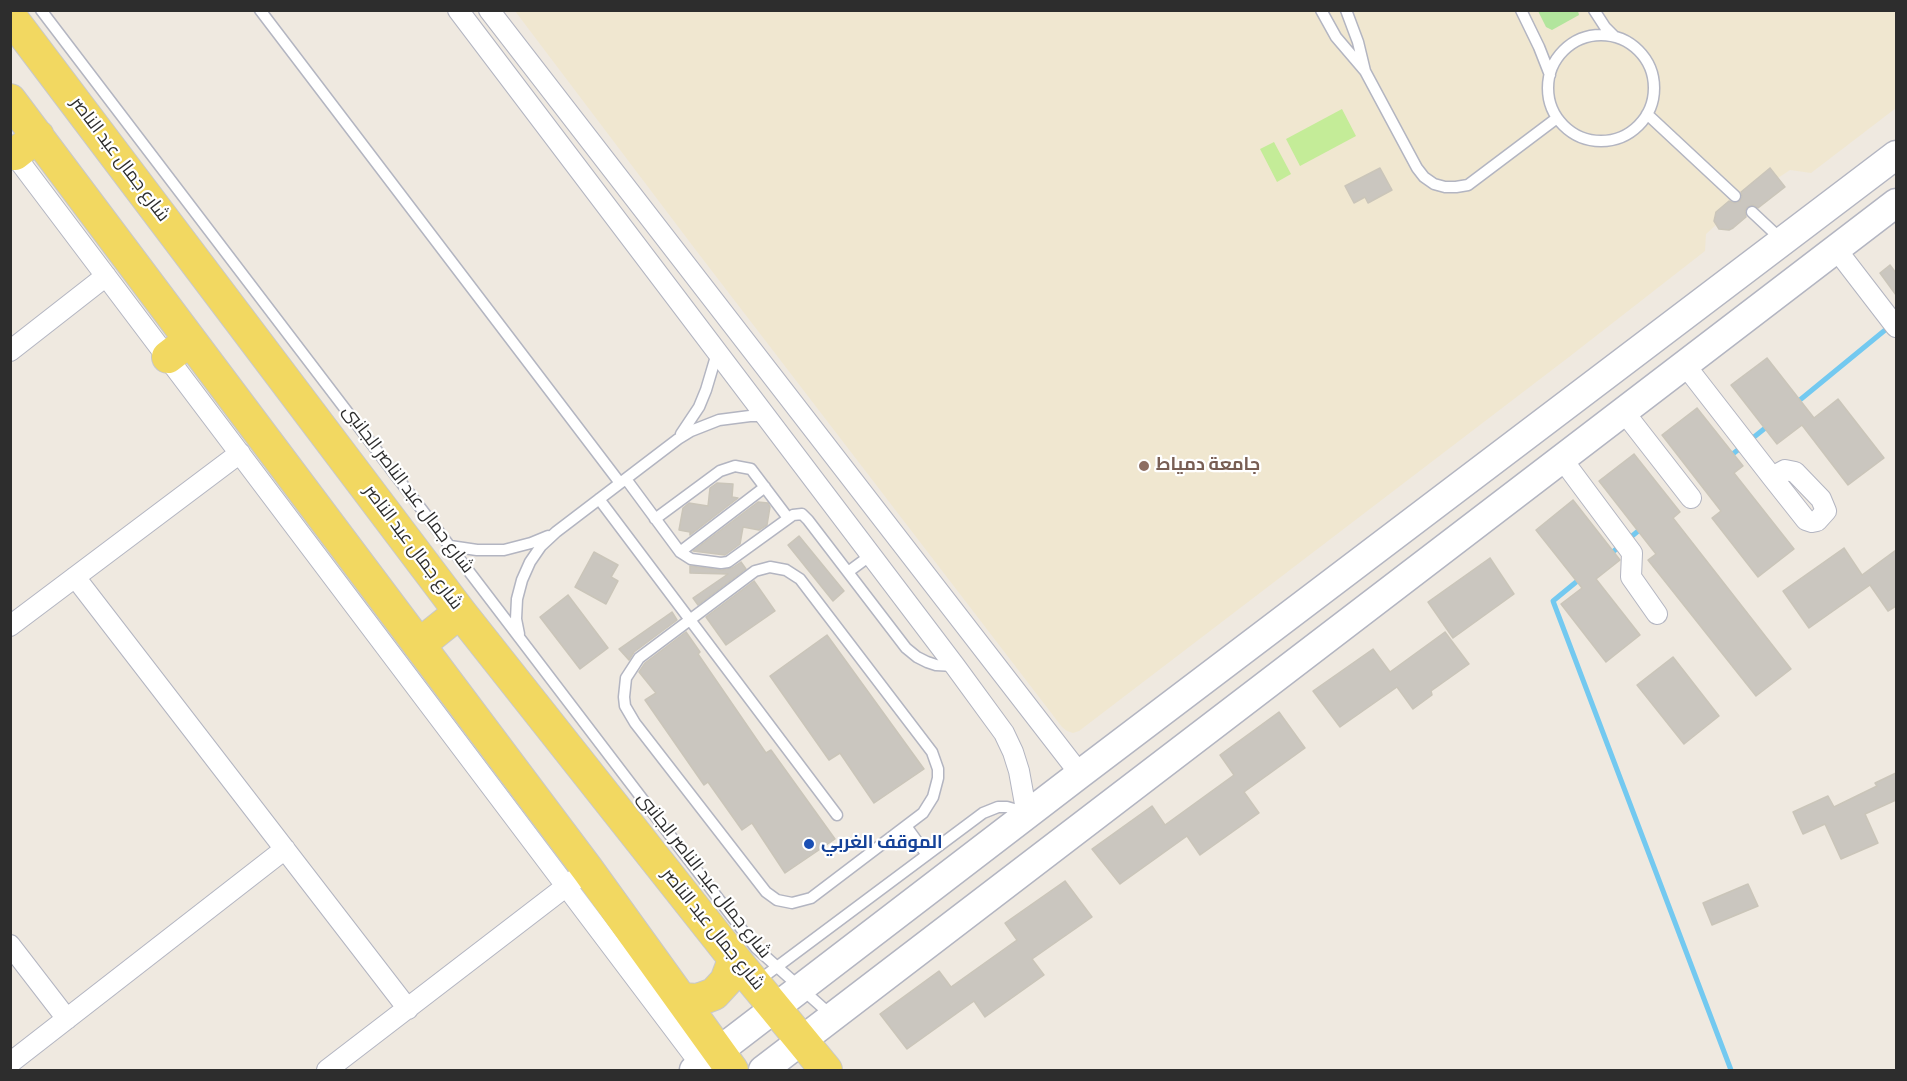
<!DOCTYPE html>
<html>
<head>
<meta charset="utf-8">
<style>
	body { margin:0 }
	#map { position:relative; width:1907px; height:1081px; overflow:hidden; background:#efe9e0; font-family:"Source Sans 3",sans-serif }
	canvas { display:block }
	.frame { position:absolute; inset:0; border:12px solid #2d2d2d; pointer-events:none }
</style>
</head>
<body>
<div id="map">
<canvas width="1907" height="1081"></canvas>
<div class="frame"></div>
</div>
<script>
const ctx = document.querySelector('canvas').getContext('2d');
ctx.lineJoin = 'round';
function paint(path, color) {
  ctx.fillStyle = color;
  ctx.fill(path, 'evenodd');
}
function shape(rows) {
  const path = new Path2D();
  for (const r of rows) {
    if (r.length === 3) {
      path.moveTo(r[0] + r[2], r[1]);
      path.arc(r[0], r[1], r[2], 0, 2 * Math.PI);
      continue;
    }
    path.moveTo(r[0], r[1]);
    for (let i = 2; i < r.length; i += 2) path.lineTo(r[i], r[i + 1]);
  }
  return path;
}
function strokePath(path, color, width, dash) {
  ctx.strokeStyle = color;
  ctx.lineWidth = width;
  ctx.lineCap = dash ? 'butt' : 'round';
  ctx.setLineDash(dash || []);
  ctx.stroke(path);
}
function drawText(font, color, halo, rows, align = 'center') {
  ctx.font = font + ' "Source Sans 3",Cairo,sans-serif';
  ctx.lineWidth = 4.5;
  ctx.setLineDash([]);
  ctx.textBaseline = 'middle';
  ctx.strokeStyle = halo;
  ctx.fillStyle = color;
  for (const [text, x, y, turn = 0] of rows) {
    ctx.save();
    ctx.translate(x, y);
    ctx.rotate((+turn || 0) * Math.PI / 180);
    ctx.textAlign = isNaN(turn) ? turn : align;
    if (halo) ctx.strokeText(text, 0, 0);
    ctx.fillText(text, 0, 0);
    ctx.restore();
  }
}
const education = shape([
	[515,11,1896,11,1896,108,1811,173,1790,170,1778,178,1770,168,1716,212,1714,217,1716,225,1706,234,1705,251,1569,357,1079,731,1073,733,1067,731,1062,727,695,249]
]);
const green = shape([
	[1538,11,1578,11,1579,15,1552,30,1546,27]
]);
const pitch = shape([
	[1342,109,1356,136,1300,166,1286,139],
	[1274,142,1291,174,1277,182,1260,149]
]);
const stream = shape([
	[1795,404,1890,326],
	[1729,457,1769,425],
	[1609,555,1643,527],
	[1581,578,1553,601,1731,1070]
]);
const building = shape([
	[1380,168,1392,190,1368,203,1365,197,1354,203,1345,186,1380,168],
	[1770,168,1785,187,1758,208,1753,205,1747,207,1745,211,1746,217,1733,228,1729,230,1719,229,1714,221,1716,212,1729,201,1734,203,1740,201,1742,197,1741,192,1770,168],
	[1890,265,1896,273,1896,295,1880,273,1890,265],
	[1767,358,1814,418,1838,399,1884,458,1848,485,1802,425,1777,444,1731,385,1767,358],
	[1697,408,1743,466,1734,473,1794,549,1758,577,1712,518,1721,511,1662,435,1697,408],
	[1634,454,1680,512,1673,518,1791,669,1756,696,1648,560,1656,554,1599,481,1634,454],
	[717,483,733,484,732,497,738,498,690,535,690,532,679,530,683,508,689,503,708,506,710,488,717,483],
	[1573,500,1620,560,1596,579,1640,635,1606,662,1561,604,1582,588,1536,530,1573,500],
	[758,502,768,503,770,507,767,525,759,530,743,527,740,544,725,555,693,551,758,502],
	[799,536,844,591,833,601,788,545,799,536],
	[1844,548,1862,575,1896,550,1896,606,1888,611,1870,585,1809,628,1783,591,1844,548],
	[594,552,618,565,611,577,618,581,606,604,575,587,594,552],
	[1490,558,1514,594,1453,638,1428,602,1490,558],
	[741,562,746,569,698,605,693,598,728,574,690,573,690,566,722,570,732,568,741,562],
	[754,581,775,611,726,645,706,617,754,581],
	[568,595,608,648,580,669,540,617,568,595],
	[672,612,677,620,634,652,629,660,619,649,672,612],
	[686,632,700,652,698,654,766,753,771,750,835,839,785,873,752,823,742,830,708,782,704,785,645,700,656,693,639,672,645,663,686,632],
	[1445,632,1469,664,1431,691,1432,695,1413,709,1397,687,1340,727,1313,691,1373,649,1390,672,1445,632],
	[827,635,924,769,874,803,840,753,829,760,770,676,827,635],
	[1673,657,1719,716,1684,744,1637,685,1673,657],
	[1279,712,1305,748,1244,792,1259,813,1200,855,1187,836,1120,884,1092,849,1152,806,1165,825,1234,775,1220,755,1279,712],
	[1896,773,1896,800,1865,814,1878,843,1841,859,1825,824,1803,834,1793,812,1828,796,1834,807,1877,786,1875,783,1896,773],
	[1065,881,1092,917,1032,959,1044,975,985,1017,974,1001,907,1049,880,1014,939,971,951,987,1017,940,1005,923,1065,881],
	[1748,884,1758,906,1712,925,1703,903,1748,884]
]);
const service = shape([
	[41,10,756,948,832,1016],
	[260,10,620,483],
	[1321,10,1336,37,1365,71],
	[1346,10,1358,42,1365,71,1417,168,1424,177,1434,184,1445,187,1456,187,1468,185,1557,118],
	[1521,10,1539,47,1550,75],
	[1594,10,1605,27,1615,37],
	[1601,88,53],
	[1647,114,1735,196],
	[1752,212,1783,241],
	[681,434,699,407,706,390,717,353],
	[626,479,680,552,691,559,721,563,728,562,793,515,802,514,808,520,906,648,917,657,927,662,936,665,955,666],
	[599,499,837,815],
	[655,519,720,471,735,466,751,469,788,518],
	[450,546,477,550,504,550,531,543,548,536],
	[680,552,765,487],
	[770,567,786,570,800,579,932,752,938,769,938,778,933,797,923,813,811,898,792,903,777,900,766,892,635,723,625,706,624,697,626,678,639,658,755,571,770,567],
	[848,572,871,555],
	[519,634,516,619,517,599,522,580,530,562,541,546,556,532,678,439,691,431,719,420,750,416,765,416],
	[906,826,927,855],
	[758,981,983,813,998,807,1007,807,1014,809,1021,816]
]);
const minor = shape([
	[458,10,955,666,1004,733,1013,752,1019,771,1027,815],
	[489,10,1080,774],
	[10,149,701,1065,708,1070],
	[1836,249,1896,327],
	[10,351,106,276],
	[1685,365,1772,477,1806,520,1812,522,1817,521,1826,511,1821,499,1795,472,1785,470,1772,477],
	[1624,412,1691,498],
	[1562,459,1632,553,1631,577,1657,614],
	[75,577,408,1009],
	[10,626,240,453],
	[10,945,67,1019],
	[10,1063,285,849],
	[327,1070,577,878]
]);
const secondary = shape([
	[694,1070,1080,774,1896,155],
	[763,1070,1896,203]
]);
const primary = shape([
	[10,16,460,612,733,957,826,1070],
	[10,100,588,870,732,1070],
	[15,154,38,136],
	[168,357,190,340],
	[419,645,460,612],
	[681,999,698,1000,714,994,726,981,732,965,733,957]
]);
const markers = [
	[1144,466,6,"#8d6e63"],
	[809,844,6,"#1a4fb4"]
];
const streetNames = [
	["شارع جمال عبد الناصر",119,160,53],
	["شارع جمال عبد الناصر الجانبى",407,490,53],
	["شارع جمال عبد الناصر",412,548,53],
	["شارع جمال عبد الناصر الجانبى",703,876,52],
	["شارع جمال عبد الناصر",712,930,51]
];
const educationNames = [
	["جامعة دمياط",1156,466]
];
const transitNames = [
	["الموقف الغربي",821,844]
];
paint(education, '#f0e7d0');
paint(green, '#b2e59d');
paint(pitch, '#c4ec98');
strokePath(stream, '#73c9f0', 5);
paint(building, '#cac6bf');
strokePath(building, '#cac5b9', 1.5);
strokePath(service, '#b3b5c1', 13);
strokePath(minor, '#b3b5c1', 22);
strokePath(secondary, '#b3b5c1', 31);
strokePath(primary, '#c8c8c8', 34);
strokePath(service, '#fff', 10);
strokePath(minor, '#fff', 20);
strokePath(secondary, '#fff', 28);
strokePath(primary, '#f2d861', 32);
for (const [x, y, r, color] of markers) {
  const dot = new Path2D();
  dot.arc(x, y, r, 0, 2 * Math.PI);
  ctx.fillStyle = color;
  ctx.fill(dot);
  strokePath(dot, '#fff', 2);
}
drawText('18px', '#2d2d2d', '#fff', streetNames);
drawText('bold 18px', '#785e54', '#fff', educationNames, 'left');
drawText('bold 18px', '#164399', '#fff', transitNames, 'left');
</script>
</body>
</html>
